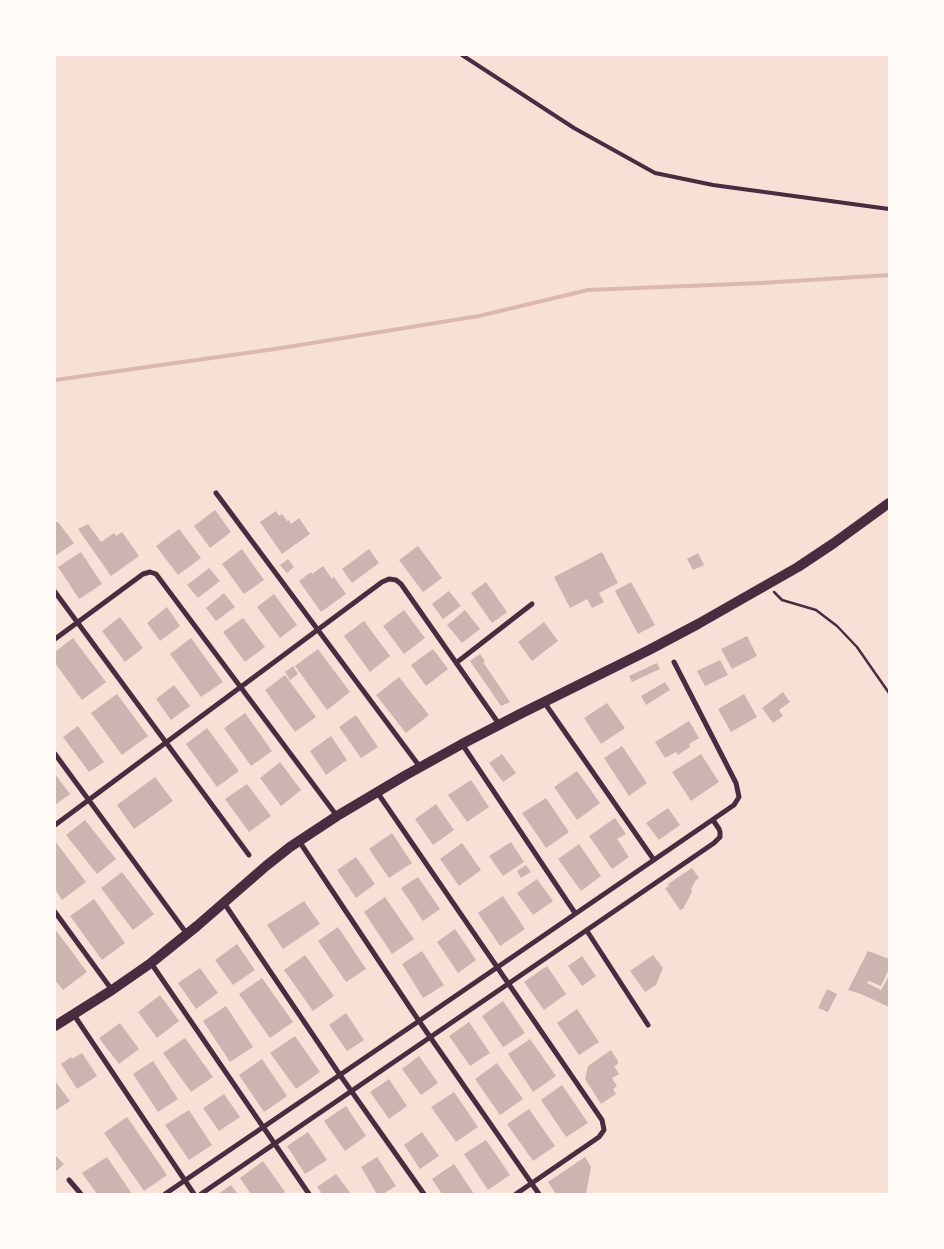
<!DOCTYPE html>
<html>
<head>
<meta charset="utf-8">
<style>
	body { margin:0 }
	#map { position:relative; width:944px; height:1249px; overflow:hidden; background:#f7e1d7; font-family:"Open Sans",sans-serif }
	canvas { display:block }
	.frame { position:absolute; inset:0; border:56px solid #fffaf5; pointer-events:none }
</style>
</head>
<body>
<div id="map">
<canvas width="944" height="1249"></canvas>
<div class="frame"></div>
</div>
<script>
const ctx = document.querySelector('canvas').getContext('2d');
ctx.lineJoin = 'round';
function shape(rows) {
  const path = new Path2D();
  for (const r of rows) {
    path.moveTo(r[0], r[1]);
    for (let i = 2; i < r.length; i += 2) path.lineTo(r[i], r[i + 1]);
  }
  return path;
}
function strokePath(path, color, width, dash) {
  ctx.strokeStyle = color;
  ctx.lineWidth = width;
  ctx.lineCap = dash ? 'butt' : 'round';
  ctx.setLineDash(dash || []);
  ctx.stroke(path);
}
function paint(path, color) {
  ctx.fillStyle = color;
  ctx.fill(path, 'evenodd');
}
const stream = shape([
	[55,380,275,349,479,316,588,290,761,283,889,275]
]);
const building = shape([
	[215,510,231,532,210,548,194,526],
	[276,511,279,516,282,514,287,521,289,520,291,524,299,518,310,534,282,554,260,522],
	[55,522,58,522,74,543,55,556],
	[88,524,101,542,114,533,116,536,122,532,139,556,111,576,78,529],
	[179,529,201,558,178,575,156,546],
	[418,546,442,578,423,592,399,560],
	[242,549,264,580,244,594,222,564],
	[369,549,379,563,352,583,342,569],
	[81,552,102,584,79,599,58,567],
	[602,552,618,583,599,593,604,602,592,608,587,599,570,608,554,577],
	[698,553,704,565,693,570,687,559],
	[288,559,294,567,287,573,280,565],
	[323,566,332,579,334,577,346,594,321,612,299,581,311,572,312,574],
	[209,568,220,581,198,598,187,585],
	[486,582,507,612,492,623,471,593],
	[631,582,655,625,638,634,615,591],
	[449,591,461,606,443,619,432,604],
	[224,593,235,607,216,621,206,608],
	[274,594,297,625,280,638,257,607],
	[167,607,180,626,160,641,147,623],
	[404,610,425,638,404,654,383,626],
	[465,610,480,629,462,643,447,625],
	[120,617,143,648,125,662,102,631],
	[243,618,265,647,245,662,223,632],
	[364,621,390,656,370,672,344,636],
	[544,622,558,641,532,661,518,642],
	[747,636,757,656,732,669,721,649],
	[73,638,106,682,82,700,55,663,55,652],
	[191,638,223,682,201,697,170,654],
	[318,649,350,692,327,710,295,666],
	[433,649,448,669,426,686,411,665],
	[480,654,485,661,483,662,510,702,501,706,470,661],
	[720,660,728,675,705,686,697,671],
	[657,663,660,669,632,682,629,676],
	[293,666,298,674,290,680,285,672],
	[285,675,316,717,295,732,265,690],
	[399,677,429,715,406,733,376,695],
	[665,682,670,690,646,705,641,696],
	[174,685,190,706,171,720,156,699],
	[783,692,790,702,779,710,783,716,773,723,762,708],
	[117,694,148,736,122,755,91,713],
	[744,694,757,717,731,732,718,709],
	[607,703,625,728,601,744,584,718],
	[245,713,272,751,251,766,224,728],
	[356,715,378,747,361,758,339,727],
	[689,721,699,738,689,744,690,747,678,755,676,752,665,758,655,742],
	[78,726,104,762,89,772,63,737],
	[207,728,239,771,217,787,186,744],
	[331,736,347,760,326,775,310,751],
	[622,746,647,783,629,796,604,758],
	[502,754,516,773,503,782,489,763],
	[701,754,719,782,691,801,672,772],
	[280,762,301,790,281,806,260,778],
	[577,771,600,803,577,820,554,787],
	[55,774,70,794,55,805],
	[155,777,173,801,134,829,117,805],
	[471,780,489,807,467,822,448,795],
	[247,784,271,816,249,832,225,799],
	[546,798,569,832,546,848,522,813],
	[436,804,454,830,433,845,415,819],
	[668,808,680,825,659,840,646,823],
	[615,818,626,834,617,839,629,857,612,869,589,836],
	[85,820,116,859,97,874,66,835],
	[392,833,412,863,389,878,369,849],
	[55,841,86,882,62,900,55,889],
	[511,842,524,862,503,876,489,856],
	[462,843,481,870,459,886,440,859],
	[579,844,601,876,581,891,558,859],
	[356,857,375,884,356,898,337,870],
	[526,865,531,872,521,878,517,871],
	[692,868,699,878,696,880,691,889,692,892,683,909,680,910,665,888,669,886,668,884],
	[122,872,154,914,133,930,101,888],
	[418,877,440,909,423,921,401,888],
	[537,879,553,901,533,915,517,893],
	[503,896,525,929,500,946,478,913],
	[385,897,414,939,392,954,364,912],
	[94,899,125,943,102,960,70,916],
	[304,901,320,924,283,949,267,925],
	[338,927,366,969,346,982,318,941],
	[55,929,87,972,63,990,55,980],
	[455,929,476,960,458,973,437,942],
	[237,944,255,970,233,985,215,960],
	[422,951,444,985,423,998,402,964],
	[868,951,889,959,889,969,881,986,869,981,867,983,881,990,889,976,889,1007,861,994,848,990],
	[305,955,334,996,313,1011,284,970],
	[653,955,663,968,656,985,645,992,630,971],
	[582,956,596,976,582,986,568,966],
	[547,966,566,994,544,1010,524,982],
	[200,968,218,993,196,1009,178,983],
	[262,978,293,1022,270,1038,239,994],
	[827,989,837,994,828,1012,818,1008],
	[160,995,179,1021,157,1038,138,1012],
	[503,1001,525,1033,503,1047,482,1016],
	[226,1006,253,1047,230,1062,203,1021],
	[577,1009,599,1042,579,1055,557,1023],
	[346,1013,364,1040,347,1051,329,1025],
	[469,1022,490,1053,470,1066,449,1036],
	[120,1023,139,1049,119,1064,99,1038],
	[295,1036,320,1072,296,1089,270,1053],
	[185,1038,213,1077,191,1092,163,1053],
	[530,1039,556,1076,533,1092,508,1054],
	[611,1050,618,1061,618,1064,614,1066,619,1074,612,1078,617,1086,613,1089,616,1094,601,1104,585,1079,588,1066],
	[82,1053,97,1076,77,1089,61,1064,71,1057,72,1059],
	[419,1056,438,1083,421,1095,402,1069],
	[262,1059,287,1096,264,1112,239,1075],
	[153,1061,178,1099,158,1112,133,1074],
	[497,1063,523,1099,500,1115,475,1079],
	[389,1079,407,1106,389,1119,370,1092],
	[55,1081,70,1101,55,1111],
	[562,1085,588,1123,566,1137,541,1100],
	[454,1092,478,1127,456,1142,431,1107],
	[224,1094,240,1117,219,1131,203,1108],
	[346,1106,366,1136,345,1151,324,1121],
	[529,1109,555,1146,533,1161,507,1124],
	[189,1110,212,1145,189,1160,165,1125],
	[127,1117,167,1175,144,1191,104,1133],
	[308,1132,327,1160,305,1174,287,1146],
	[422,1132,439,1156,420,1169,404,1145],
	[486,1140,510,1175,488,1190,464,1154],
	[55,1155,64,1164,55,1172],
	[107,1157,132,1194,97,1194,82,1173],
	[377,1157,396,1186,383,1194,377,1194,361,1167],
	[585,1157,591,1167,586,1194,556,1194,548,1182],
	[263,1161,285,1192,282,1194,251,1194,240,1178],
	[454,1164,474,1194,442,1194,432,1179],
	[336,1174,351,1194,322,1194,317,1187],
	[231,1185,238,1194,218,1194]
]);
const path = shape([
	[774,592,782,600,816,610,837,626,857,647,889,693]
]);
const service = shape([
	[462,55,574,128,655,173,713,185,889,209]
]);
const minor = shape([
	[216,493,420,767],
	[55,592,249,855],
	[55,639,143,574,150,572,156,574,337,816],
	[456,663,532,604],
	[544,702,654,860],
	[462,744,575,913],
	[55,754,187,934],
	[377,792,602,1120,604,1130,599,1137,516,1194],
	[55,825,382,582,389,579,396,580,401,584,499,724],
	[299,841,419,1021,539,1194],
	[224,903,340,1075,424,1194],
	[55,912,112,990],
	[587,931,648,1025],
	[151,963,309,1194],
	[74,1015,194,1194],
	[69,1180,81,1194],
	[165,1194,419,1021,734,805,739,797,736,783,674,662],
	[201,1194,714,843,720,837,720,832,719,829,713,820]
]);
const secondary = shape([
	[55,1026,112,990,151,963,197,926,266,866,290,847,337,816,406,775,462,744,522,713,649,650,698,624,798,567,834,543,889,503]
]);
strokePath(stream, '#dcb8b0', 4);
paint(building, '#ccb4b1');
strokePath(path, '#4a2c40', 2.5);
strokePath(service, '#4a2c40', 4);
strokePath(minor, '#4a2c40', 5);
strokePath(secondary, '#4a2c40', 10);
</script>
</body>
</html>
